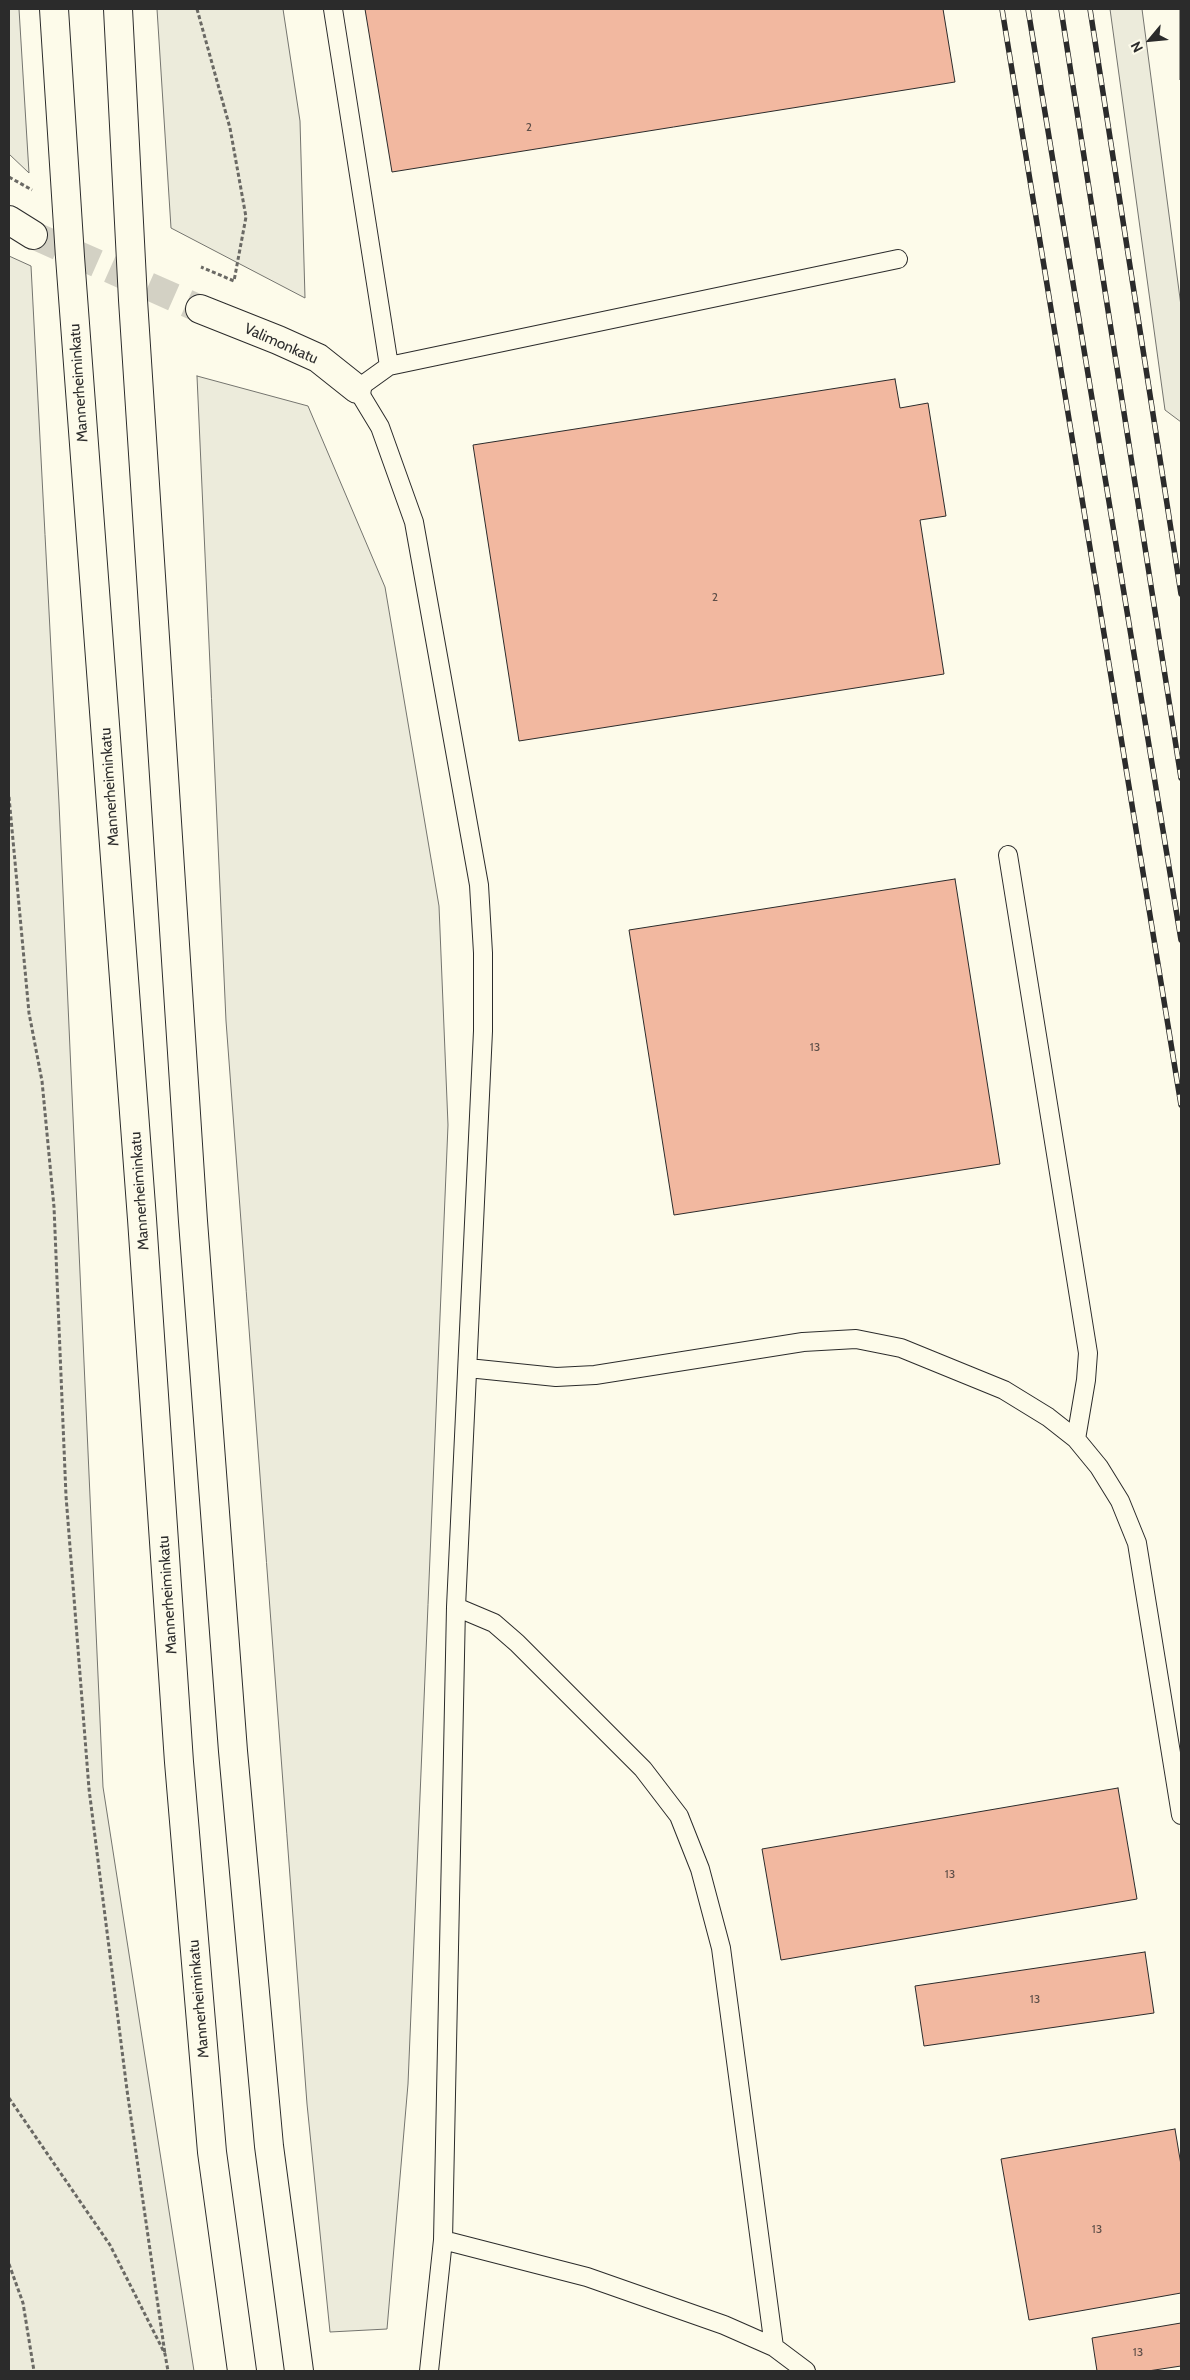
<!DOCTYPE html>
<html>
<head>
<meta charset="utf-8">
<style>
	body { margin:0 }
	#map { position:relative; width:1190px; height:2380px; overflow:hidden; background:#fdfbea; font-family:Cabin,sans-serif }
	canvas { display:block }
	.frame { position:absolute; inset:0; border:10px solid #2b2b2b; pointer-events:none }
	.north { position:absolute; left:1125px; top:15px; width:50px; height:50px; -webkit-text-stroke:4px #fdfbea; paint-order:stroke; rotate:242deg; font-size:14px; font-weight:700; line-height:20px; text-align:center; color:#2b2b2b }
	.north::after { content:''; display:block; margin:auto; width:18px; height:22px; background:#2b2b2b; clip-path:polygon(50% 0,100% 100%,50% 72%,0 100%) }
</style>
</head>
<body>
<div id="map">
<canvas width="1190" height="2380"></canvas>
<div class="frame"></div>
<div class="north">N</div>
</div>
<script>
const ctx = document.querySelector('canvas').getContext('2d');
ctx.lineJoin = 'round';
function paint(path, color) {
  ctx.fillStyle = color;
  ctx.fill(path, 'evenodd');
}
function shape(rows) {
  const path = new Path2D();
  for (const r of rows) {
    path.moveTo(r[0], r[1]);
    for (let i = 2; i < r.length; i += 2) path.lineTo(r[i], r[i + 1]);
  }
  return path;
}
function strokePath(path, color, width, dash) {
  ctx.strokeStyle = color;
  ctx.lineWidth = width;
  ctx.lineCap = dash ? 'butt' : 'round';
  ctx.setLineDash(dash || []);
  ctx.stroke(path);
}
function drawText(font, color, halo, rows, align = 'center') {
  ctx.font = font + ' Cabin,sans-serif';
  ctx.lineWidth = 4;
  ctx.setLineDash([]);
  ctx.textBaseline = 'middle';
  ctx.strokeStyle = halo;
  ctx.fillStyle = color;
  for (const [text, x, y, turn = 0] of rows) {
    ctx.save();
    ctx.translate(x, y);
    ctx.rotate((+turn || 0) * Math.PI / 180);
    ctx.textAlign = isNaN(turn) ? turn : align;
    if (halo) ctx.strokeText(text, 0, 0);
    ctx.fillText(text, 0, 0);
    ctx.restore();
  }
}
const green = shape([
	[9,9,19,9,29,173,9,154,9,9],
	[157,9,283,9,300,121,305,298,171,228,157,9],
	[1110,9,1142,9,1181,306,1181,422,1165,410,1110,9],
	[9,256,31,266,59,803,103,1787,194,2371,9,2371,9,256],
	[197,376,308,406,385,587,439,906,448,1125,408,2084,387,2329,330,2332,307,2104,226,1021,197,376]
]);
const building = shape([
	[365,9,943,9,955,82,392,172,365,9],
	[1180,9,1181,9,1181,80,1180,80,1180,9],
	[895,379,900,408,928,403,946,516,920,520,944,674,519,741,473,445,895,379],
	[955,879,1000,1164,674,1215,629,930,955,879],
	[1118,1788,1137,1899,781,1960,762,1849,1118,1788],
	[1145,1952,1154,2013,924,2046,915,1986,1145,1952],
	[1175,2129,1181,2165,1181,2293,1029,2320,1001,2159,1175,2129],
	[1181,2323,1181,2366,1148,2371,1097,2371,1092,2338,1181,2323]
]);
const streetTunnel = shape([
	[33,235,200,309]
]);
const path = shape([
	[197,9,230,128,246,217,234,281,201,267],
	[9,177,32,190],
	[9,797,29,1013,42,1081,54,1207,66,1496,89,1789,127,2090,165,2354],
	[9,2098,110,2245,165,2354,168,2371],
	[9,2264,23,2303,34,2371]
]);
const lane = shape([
	[333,9,389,366],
	[1008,855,1088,1353,1086,1380,1076,1439],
	[468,1368,556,1377,595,1375,803,1342,856,1339,901,1348,1004,1390,1048,1417,1076,1439,1099,1467,1120,1501,1137,1543,1181,1815],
	[456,1607,494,1623,517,1643,643,1769,679,1816,700,1869,721,1948,774,2347],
	[443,2240,587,2277,724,2325,774,2347,806,2371],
	[429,2371,443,2240,456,1607,483,1031,483,953,479,885,414,522,380,427,357,389,389,366,898,259]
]);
const street = shape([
	[9,220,33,235],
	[200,309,278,340,318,358,357,389]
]);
const primary = shape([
	[54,9,70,257,142,1219,179,1762,212,2152,242,2371],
	[118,9,133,300,193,1221,233,1751,269,2146,299,2371]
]);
const rail = shape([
	[1002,9,1181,1105],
	[1028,9,1181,940],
	[1061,9,1181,778],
	[1090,9,1181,594]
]);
const numberNames = [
	["2",529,127],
	["2",715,597],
	["13",815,1047],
	["13",950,1874],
	["13",1035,1999],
	["13",1097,2229],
	["13",1138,2352]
];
const streetNames = [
	["Valimonkatu",281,344,24],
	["Mannerheiminkatu",79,383,-94],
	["Mannerheiminkatu",110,787,-94],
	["Mannerheiminkatu",140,1191,-94],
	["Mannerheiminkatu",168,1595,-94],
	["Mannerheiminkatu",199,1999,-95]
];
paint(green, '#ecebdb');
strokePath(green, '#74746e', 1);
paint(building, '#f2b8a0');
strokePath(building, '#2b2b2b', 1);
strokePath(streetTunnel, '#d3d1c4', 28, [28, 14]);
strokePath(lane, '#2b2b2b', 20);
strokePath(street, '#2b2b2b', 30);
strokePath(primary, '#2b2b2b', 30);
strokePath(path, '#6a6964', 3, [4, 2.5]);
strokePath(lane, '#fdfbea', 18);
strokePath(street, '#fdfbea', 28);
strokePath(primary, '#fdfbea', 28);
strokePath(rail, '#2b2b2b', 5.5);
strokePath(rail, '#fdfbea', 4, [11]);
drawText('12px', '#5d4e48', null, numberNames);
drawText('15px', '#2b2b2b', '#fdfbea', streetNames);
</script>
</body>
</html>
